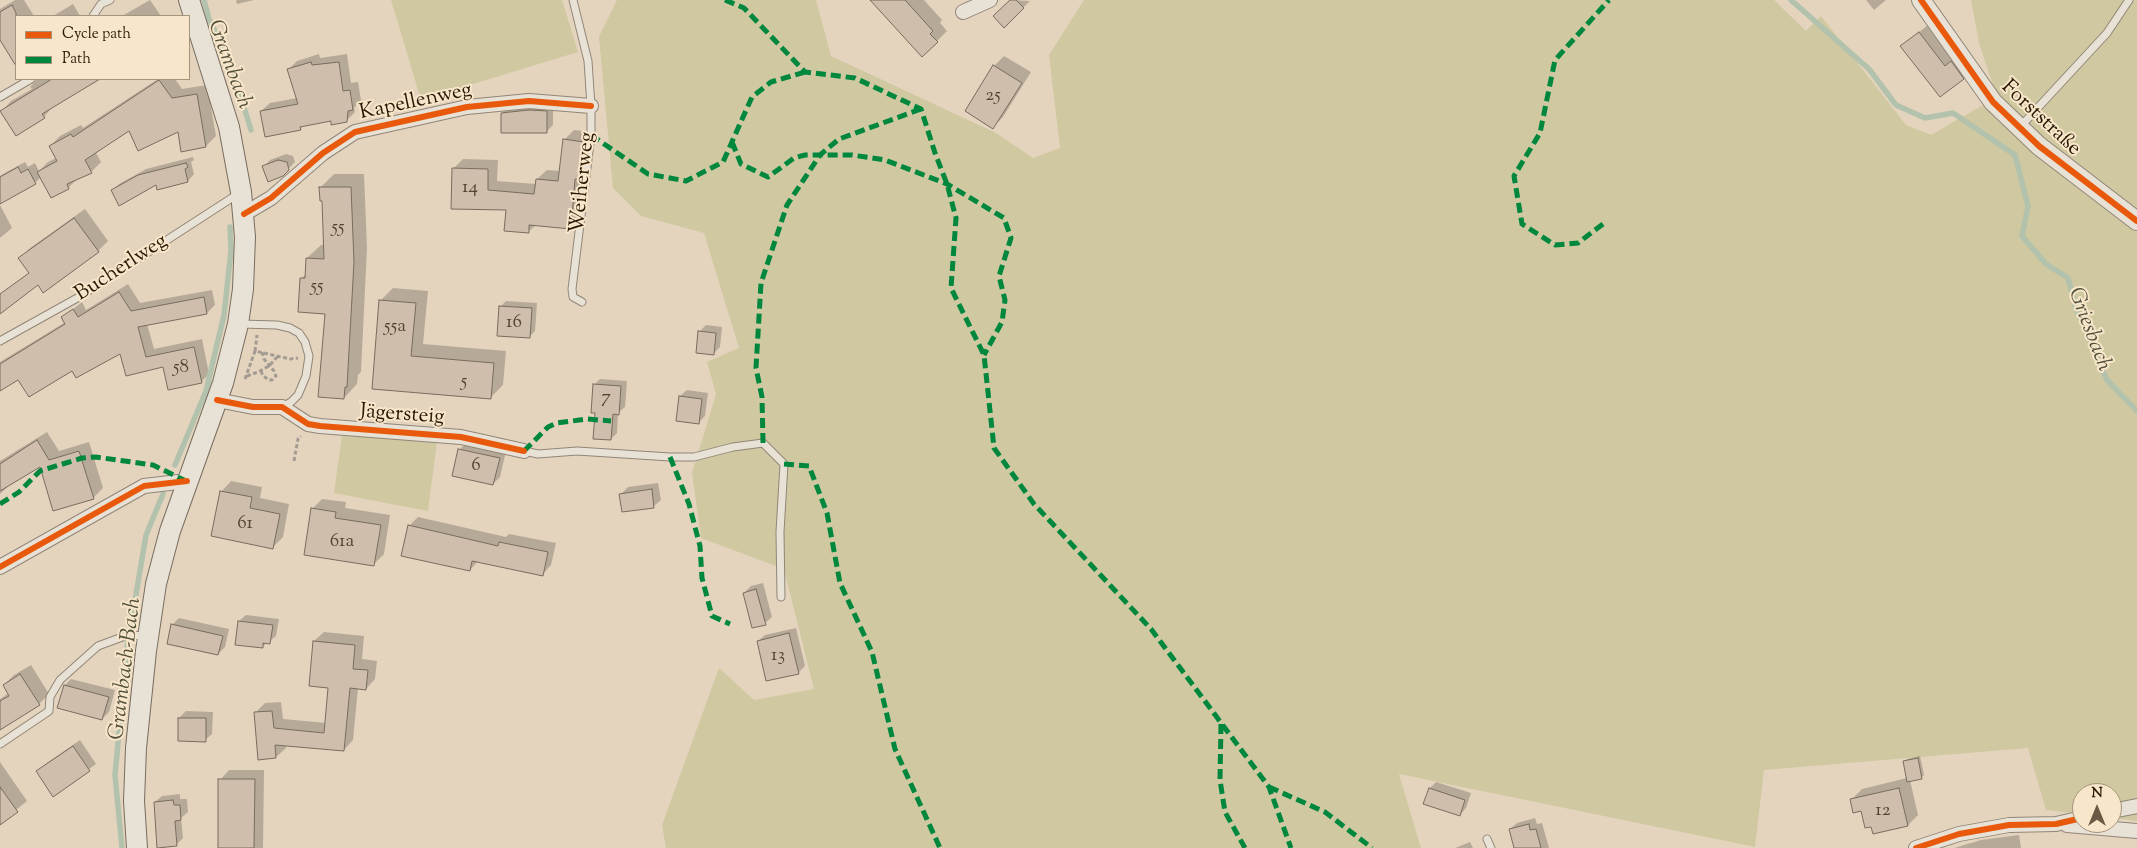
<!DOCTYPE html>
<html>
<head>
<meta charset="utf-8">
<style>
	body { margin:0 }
	#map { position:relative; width:2137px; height:848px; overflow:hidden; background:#e4d4be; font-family:"Sorts Mill Goudy",serif }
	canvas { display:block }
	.legend { position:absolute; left:15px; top:15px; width:175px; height:65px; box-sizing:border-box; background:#f8e6ca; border:1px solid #a5947b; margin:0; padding:6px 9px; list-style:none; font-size:15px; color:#291804 }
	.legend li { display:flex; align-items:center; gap:10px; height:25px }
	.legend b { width:25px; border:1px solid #a5947b }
	.north { position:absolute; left:2072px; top:783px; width:50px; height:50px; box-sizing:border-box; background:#f8e6ca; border:1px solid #a5947b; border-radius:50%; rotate:0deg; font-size:14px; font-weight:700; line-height:20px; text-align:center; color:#291804 }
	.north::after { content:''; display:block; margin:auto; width:18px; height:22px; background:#6a5a45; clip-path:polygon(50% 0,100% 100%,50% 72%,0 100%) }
</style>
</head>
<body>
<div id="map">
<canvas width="2137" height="848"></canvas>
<ul class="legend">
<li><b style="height:6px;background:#e8590c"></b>Cycle path</li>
<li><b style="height:6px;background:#00873e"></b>Path</li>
</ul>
<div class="north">N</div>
</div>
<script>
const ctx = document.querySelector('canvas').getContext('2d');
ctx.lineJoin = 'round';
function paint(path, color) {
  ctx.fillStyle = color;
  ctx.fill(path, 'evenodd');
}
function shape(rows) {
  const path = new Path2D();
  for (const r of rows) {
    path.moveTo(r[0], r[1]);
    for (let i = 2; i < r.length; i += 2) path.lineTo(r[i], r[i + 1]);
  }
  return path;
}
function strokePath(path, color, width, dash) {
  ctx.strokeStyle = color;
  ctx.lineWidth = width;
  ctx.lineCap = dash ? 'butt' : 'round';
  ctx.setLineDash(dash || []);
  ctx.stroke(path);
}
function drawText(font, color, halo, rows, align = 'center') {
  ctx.font = font + ' "Sorts Mill Goudy",serif';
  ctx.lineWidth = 4;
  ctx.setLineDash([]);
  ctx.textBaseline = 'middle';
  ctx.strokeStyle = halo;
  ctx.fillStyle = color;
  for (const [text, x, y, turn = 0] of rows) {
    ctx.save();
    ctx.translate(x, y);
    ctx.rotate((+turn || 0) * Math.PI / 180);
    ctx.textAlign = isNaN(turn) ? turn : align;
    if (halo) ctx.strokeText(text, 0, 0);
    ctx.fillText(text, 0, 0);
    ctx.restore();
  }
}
const green = shape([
	[391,0,562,0,578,52,421,100],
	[617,0,816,0,831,56,996,133,1033,158,1060,148,1049,55,1084,0,1774,0,1806,31,1821,16,1906,125,1931,135,1997,97,1979,43,1971,0,2137,0,2137,821,2112,818,2112,793,2082,793,2082,814,2046,810,2028,748,1764,770,1755,847,1399,774,1421,848,666,848,662,825,719,668,754,700,814,689,784,569,701,538,692,473,716,394,707,362,739,348,704,233,641,216,613,188,599,37],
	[342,435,437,441,428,511,334,493]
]);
const shadow = shape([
	[15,0,24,0,34,16,16,16,16,65,0,40,0,9],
	[150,0,161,16,122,16],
	[236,0,254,0,237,4],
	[878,0,924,0,942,20,940,23,947,31,937,41],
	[1011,0,1030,1,1004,26],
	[1866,0,1886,0,1874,10],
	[73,4,80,16,53,16],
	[1930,23,1973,68,1963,78,1902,47],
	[319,54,320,58,347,54,351,83,358,82,361,100,354,108,355,112,346,121,332,120,304,125,300,129,261,111,270,103,297,98,289,69,297,61],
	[1004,56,1031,72,1003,117,993,127,994,66],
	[37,79,94,79,53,106,44,117,2,111,11,101,32,89,30,87],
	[158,79,175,79,182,89,207,85,216,136,206,146,179,130,129,129,95,151,101,162,91,172,78,178,68,188,41,177,35,183,0,202,0,176,3,174,25,162,28,167,35,163,39,171,48,162,56,158,50,146,60,136,81,125,83,128],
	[553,105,553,125,546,132,502,113,509,106],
	[574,130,593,132,580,218,570,228,536,225,528,232,507,209,453,169,463,159,498,160,497,181,536,184,537,179,547,170,560,171,564,140],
	[286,154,293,156,295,162,282,175,263,167,270,160],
	[193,157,194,160,191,162,194,174,188,181,157,183,112,191,119,184,146,169],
	[334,174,364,174,367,248,361,372,358,375,357,384,344,398,326,313,301,279,306,274,307,258,321,245,325,245,324,200,320,188],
	[0,205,12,228,0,238],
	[85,209,108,241,98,251,20,258,30,248],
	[128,284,140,303,212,290,215,305,207,313,147,324,154,349,202,339,209,374,201,382,164,365,121,352,72,369,19,378,0,389,0,362,64,323,69,328,63,317,82,302,86,310],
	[393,288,428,291,423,344,506,351,503,385,490,398,373,388,380,301],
	[506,301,537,303,535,331,529,337,500,307],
	[706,325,722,327,720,347,713,354,699,332],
	[600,379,627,381,625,407,618,413,617,433,611,439,596,412,594,385],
	[687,390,708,393,705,416,698,423,680,396],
	[47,432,59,451,89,442,103,488,93,498,40,465,13,482,0,494,0,461],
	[466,443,506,451,500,477,493,484,460,449],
	[231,481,262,487,260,498,289,504,283,537,273,547,221,492],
	[658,483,661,500,654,506,623,511,621,494,628,487],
	[322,499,346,502,345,508,390,515,384,554,374,564,312,509],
	[418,517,506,537,509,534,556,543,551,565,543,574,478,561,470,570,409,526],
	[763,583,772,617,765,623,744,593,751,586],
	[246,615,279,619,276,636,262,647,239,621],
	[179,618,229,629,225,647,218,654,172,625],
	[796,628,805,666,798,673,758,641,765,635],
	[324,632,364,636,362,659,377,661,375,679,366,689,358,688,353,740,344,750,285,744,286,748,276,757,255,713,265,703,281,702,283,719,326,723,330,686,314,641],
	[31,665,49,694,39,704,0,728,0,699,9,693,4,685,14,675],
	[71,679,115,690,109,712,102,719,65,685],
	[186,711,213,712,212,734,205,740,179,718],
	[80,740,96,764,53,795,37,771,44,765],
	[1920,756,1924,775,1921,778,1910,780,1918,815,1908,825,1862,809,1852,799,1862,789,1907,778,1904,762,1907,759],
	[0,762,27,801,0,823],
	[229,770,264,770,263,848,219,848,220,780],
	[1436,782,1471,793,1466,808,1460,815,1430,788],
	[180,794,180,799,187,799,188,812,181,818,183,838,176,845,155,802,162,796],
	[1535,818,1537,824,1542,823,1549,848,1515,848,1510,829,1517,823],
	[2019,835,2021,848,1954,848,1981,840],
	[1470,842,1473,848,1455,848]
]);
const stream = shape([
	[204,0,209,19,230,62,251,130],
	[1791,0,1869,69,1896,105,1925,118,1953,113,2015,155,2028,206,2022,236,2046,264,2068,278,2076,308,2107,380,2137,411],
	[175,465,206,391,224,315,231,251,230,227],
	[122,848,115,775,127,648,146,535,163,494]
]);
const building = shape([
	[870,0,905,0,933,31,930,34,938,42,922,57,870,0],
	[1010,0,1016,0,1024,8,1004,28,993,16,1010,0],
	[12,5,16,13,16,66,0,40,0,12,12,5],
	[1919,32,1945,66,1951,61,1964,79,1940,97,1900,46,1919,32],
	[311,62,312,65,339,62,343,91,350,90,353,110,348,111,347,122,331,125,331,121,300,127,301,130,265,137,260,111,298,104,287,69,311,62],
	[993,65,1022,83,993,129,965,111,993,65],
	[52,79,100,79,42,114,45,118,16,136,0,111,52,79],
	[159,80,172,98,197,94,206,147,181,152,178,132,138,151,129,131,85,160,92,173,67,184,69,189,51,198,37,172,57,161,49,146,71,134,73,137,159,80],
	[529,110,547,111,547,133,501,133,501,113,529,110],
	[563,139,584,142,580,179,575,179,571,229,529,225,529,233,504,231,506,210,451,209,452,168,488,169,488,190,534,194,536,179,558,181,563,139],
	[278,160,287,162,289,170,283,176,268,182,262,166,278,160],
	[186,163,188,167,185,169,188,182,157,190,156,185,119,206,111,190,138,175,186,163],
	[18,167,21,173,28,169,36,184,0,204,0,177,18,167],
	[319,187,351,187,354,262,347,387,345,387,344,399,318,397,325,314,298,312,300,278,305,278,306,258,324,259,322,201,320,201,319,187],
	[74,218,99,252,43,293,38,285,0,314,0,294,29,273,18,258,74,218],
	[119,292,131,311,204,297,207,314,138,327,146,357,194,347,202,383,168,390,163,367,126,376,120,354,76,378,72,371,29,397,18,380,0,391,0,364,65,324,61,317,73,309,78,317,119,292],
	[379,300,416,303,411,356,494,363,491,399,372,389,379,300],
	[499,306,532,308,530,338,497,336,499,306],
	[698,331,716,333,714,355,696,353,698,331],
	[593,384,621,386,619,415,613,414,611,440,593,439,595,413,591,413,593,384],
	[679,396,702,399,699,424,676,421,679,396],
	[37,440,49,460,79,451,94,499,53,511,40,467,0,491,0,464,37,440],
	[458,449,500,458,493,485,452,476,458,449],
	[652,489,654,508,622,512,619,494,652,489],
	[220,491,252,497,250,508,280,514,273,549,211,536,220,491],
	[311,508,336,512,335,518,381,525,374,566,304,555,311,508],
	[408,525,498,546,499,542,548,552,543,576,472,561,470,571,401,556,408,525],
	[756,589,766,625,752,628,743,593,756,589],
	[238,621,273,625,270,644,263,643,263,648,235,645,238,621],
	[171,624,223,636,218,655,167,644,171,624],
	[789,633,799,674,766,681,757,641,789,633],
	[313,641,355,645,353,669,368,670,366,690,350,688,344,751,275,745,276,758,258,760,254,712,272,711,274,728,324,733,328,688,309,686,313,641],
	[20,674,40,705,0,730,0,701,9,696,3,685,20,674],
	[64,685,109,697,102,720,57,708,64,685],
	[178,718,206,718,206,742,178,741,178,718],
	[73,746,90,771,53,797,36,771,73,746],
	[1918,758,1922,779,1907,782,1903,761,1918,758],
	[218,779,255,779,254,848,218,848,218,779],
	[0,787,18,812,0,825,0,787],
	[1429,788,1465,800,1460,816,1423,804,1429,788],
	[1899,788,1908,826,1873,834,1871,827,1865,828,1861,811,1853,813,1850,799,1899,788],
	[173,800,174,805,180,805,181,820,175,821,177,846,157,848,154,802,173,800],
	[1529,824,1530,830,1536,829,1541,848,1514,848,1509,829,1529,824]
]);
const path = shape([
	[255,351,257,335],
	[261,371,263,376,269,380,272,380,276,376,274,371,264,359,262,352],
	[247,376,258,372,269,366,278,356],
	[245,379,255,351,290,359,298,358],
	[294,461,298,439,301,436]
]);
const service = shape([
	[573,0,588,61,591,106,591,135,572,289,573,297,582,302],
	[93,16,101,4,110,0],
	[0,97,31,79],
	[2020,127,2107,33,2129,0],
	[240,324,277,325,290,328,299,333,305,342,309,356,306,376,298,395,291,402,282,407],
	[0,341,79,297,238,194],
	[524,451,538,454,577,451,670,457,694,457,733,447,763,443,784,464,780,532,781,597],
	[0,744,49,711,50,697,60,680,98,646,125,636,147,635],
	[1487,839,1491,848]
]);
const minor = shape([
	[963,12,990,0],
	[244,214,271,198,323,153,355,132,467,107,529,101,591,106],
	[217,400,253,407,282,407,308,424,320,426,461,437,524,451],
	[0,567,144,486,187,481],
	[2112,811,2137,806],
	[2067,825,2137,831],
	[1916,848,1959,834,2009,825,2056,824,2082,818]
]);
const tertiary = shape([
	[1921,0,1993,102,2039,146,2137,221]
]);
const secondary = shape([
	[137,848,134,801,136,748,146,651,156,584,170,531,223,383,238,324,243,289,245,237,241,192,229,127,189,0]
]);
const quiet = shape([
	[725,0,744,8,805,72,855,78,921,109,935,153,947,184,956,218,951,288,984,355,994,448,1034,504,1151,629,1269,787,1291,848],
	[591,135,648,174,686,181,723,162,752,97,771,82,805,72],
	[732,142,741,164,768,177,794,158,805,155,852,155,885,160,947,184,1004,218,1011,238,999,276,1005,300,1002,322,984,355],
	[1603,224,1578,243,1555,245,1522,224,1514,176,1540,133,1555,60,1609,0],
	[763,443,762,397,756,368,761,283,787,205,820,155,839,139,921,109],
	[524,451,548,427,557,423,587,419,611,421],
	[670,457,689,504,700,546,702,578,712,616,730,624],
	[784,464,809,466,827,513,840,583,872,652,895,749,940,848],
	[0,504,19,492,40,471,82,458,96,457,153,465,184,480],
	[1221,724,1220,780,1225,812,1245,848],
	[1269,787,1325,812,1372,848]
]);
const cycleway = shape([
	[1921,0,1993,102,2039,146,2137,221],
	[244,214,271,198,323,153,355,132,467,107,529,101,591,106],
	[217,400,253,407,282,407,308,424,320,426,461,437,524,451],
	[0,567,144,486,187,481],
	[1916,848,1959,834,2009,825,2056,824,2082,818]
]);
const numberNames = [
	["25",993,97],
	["14",470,189],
	["55",338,229],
	["55",317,288],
	["16",514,324],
	["55a",395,328],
	["58",181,369],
	["5",464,383],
	["7",606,399],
	["6",476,467],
	["61",245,525],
	["61a",342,543],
	["13",778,657],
	["12",1883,812]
];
const streetNames = [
	["Kapellenweg",416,103,-12],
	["Forststraße",2040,119,43],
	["Weiherweg",584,183,-84],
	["Bucherlweg",122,269,-33],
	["Jägersteig",402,416,4]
];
const waterNames = [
	["Grambach",228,65,70],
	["Griesbach",2088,330,69],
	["Grambach-Bach",127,669,-83]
];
paint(green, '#cfc8a0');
paint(shadow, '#0003');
strokePath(stream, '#b2c2ac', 5.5);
paint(building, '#d0bead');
strokePath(building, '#776c5e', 1);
strokePath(service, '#918677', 9);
strokePath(minor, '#918677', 16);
strokePath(tertiary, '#918677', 20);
strokePath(secondary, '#776c5e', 22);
strokePath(path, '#a39b91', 3, [4, 2.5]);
strokePath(service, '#e8e1d5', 7);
strokePath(minor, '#e8e1d5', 14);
strokePath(tertiary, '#e8e1d5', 18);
strokePath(secondary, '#e8e1d5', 20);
strokePath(quiet, '#00873e', 5, [10, 5]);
strokePath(cycleway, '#e8590c', 6);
drawText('19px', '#544330', null, numberNames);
drawText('21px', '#291804', '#f8e6ca', streetNames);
drawText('italic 22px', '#52513c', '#f8e6ca', waterNames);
</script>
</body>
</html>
